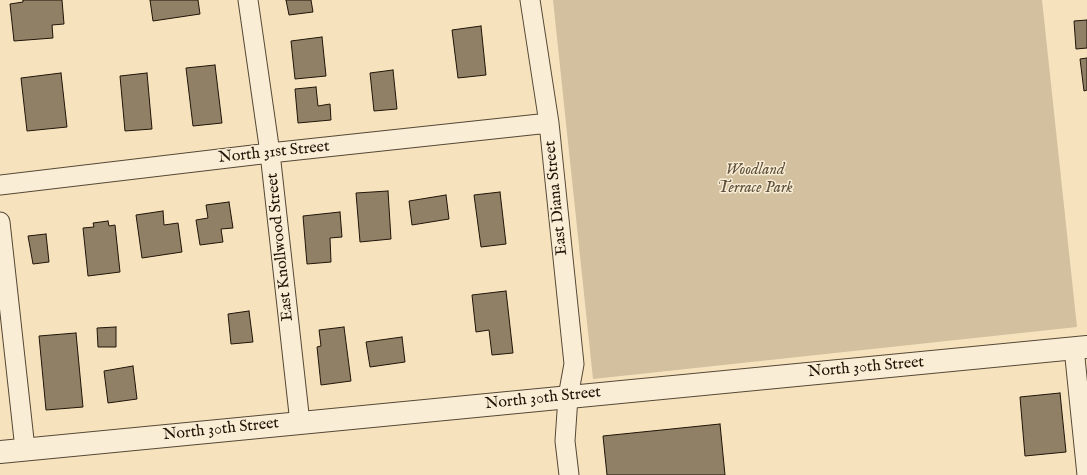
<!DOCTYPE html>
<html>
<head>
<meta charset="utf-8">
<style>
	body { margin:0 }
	canvas { display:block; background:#f6e3be }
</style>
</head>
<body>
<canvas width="1087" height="475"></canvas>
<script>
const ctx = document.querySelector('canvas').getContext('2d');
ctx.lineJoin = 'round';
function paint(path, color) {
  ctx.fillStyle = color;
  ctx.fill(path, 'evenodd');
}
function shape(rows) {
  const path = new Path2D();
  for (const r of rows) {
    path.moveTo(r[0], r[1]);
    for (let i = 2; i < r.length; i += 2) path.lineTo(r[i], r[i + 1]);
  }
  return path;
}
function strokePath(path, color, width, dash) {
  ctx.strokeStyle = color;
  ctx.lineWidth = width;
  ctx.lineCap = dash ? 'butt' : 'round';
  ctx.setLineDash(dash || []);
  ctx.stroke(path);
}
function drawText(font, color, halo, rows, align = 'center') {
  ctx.font = font + ' "IM FELL English",serif';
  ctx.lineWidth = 3;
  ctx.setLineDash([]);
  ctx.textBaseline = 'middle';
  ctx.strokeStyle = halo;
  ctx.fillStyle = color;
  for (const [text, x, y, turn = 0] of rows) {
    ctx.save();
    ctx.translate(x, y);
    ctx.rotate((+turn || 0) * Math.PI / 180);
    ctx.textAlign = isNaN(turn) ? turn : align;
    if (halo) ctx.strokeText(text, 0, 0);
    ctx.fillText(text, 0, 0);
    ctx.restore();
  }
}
const green = shape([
	[553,0,1042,0,1077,327,593,379]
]);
const building = shape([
	[23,0,62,0,64,24,52,25,53,38,14,41,10,4,23,2,23,0],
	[150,0,198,0,200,14,153,21,150,0],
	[286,0,311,0,313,12,289,15,286,0],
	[1087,20,1087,48,1076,49,1074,21,1087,20],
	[481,26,486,75,458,78,452,30,481,26],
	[322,37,326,76,295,79,291,41,322,37],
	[1087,58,1087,90,1084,91,1080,59,1087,58],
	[215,65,222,123,193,126,186,68,215,65],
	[393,70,397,109,374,111,370,73,393,70],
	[61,73,67,127,27,131,21,78,61,73],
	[147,73,152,129,125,131,120,76,147,73],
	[316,87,318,106,330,104,331,120,298,123,295,89,316,87],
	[388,191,391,239,360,242,356,193,388,191],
	[500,192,506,244,481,247,474,195,500,192],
	[446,195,449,219,412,225,409,201,446,195],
	[229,202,233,228,221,229,223,242,200,245,196,220,208,218,206,205,229,202],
	[163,211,164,225,178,223,182,252,142,258,136,215,163,211],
	[340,212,342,237,330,238,331,262,307,264,303,216,340,212],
	[108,221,109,226,115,225,120,272,88,276,83,228,94,227,93,223,108,221],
	[46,234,49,262,33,264,28,236,46,234],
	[506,291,513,353,492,355,489,330,476,332,472,295,506,291],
	[249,311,253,342,231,344,228,314,249,311],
	[116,327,116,347,98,347,97,328,116,327],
	[344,327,351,381,321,385,317,347,321,346,319,330,344,327],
	[76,333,83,407,46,410,39,336,76,333],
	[402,337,405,362,370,367,366,342,402,337],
	[133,366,137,399,108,403,104,371,133,366],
	[1060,393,1066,452,1025,456,1020,397,1060,393],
	[720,424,725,475,607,475,603,436,720,424]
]);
const minor = shape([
	[248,0,270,153,300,423],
	[530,0,549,123,574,364,568,397,565,441,569,475],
	[0,185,270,153,549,123],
	[0,222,25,449],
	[1074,348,1087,475]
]);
const tertiary = shape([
	[0,452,1087,347]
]);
const streetNames = [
	["North 31st Street",274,153,-6],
	["East Diana Street",557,198,-96],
	["East Knollwood Street",281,247,-96],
	["North 30th Street",866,368,-5],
	["North 30th Street",543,399,-6],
	["North 30th Street",221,430,-6]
];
const parkNames = [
	["Woodland",755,171],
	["Terrace Park",755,189]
];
paint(green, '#d2c09f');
paint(building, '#8f8066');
strokePath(building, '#201407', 1);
strokePath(minor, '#564835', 21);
strokePath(tertiary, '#564835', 24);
strokePath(minor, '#f9edd5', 19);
strokePath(tertiary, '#f9edd5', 22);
drawText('16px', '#201407', '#f9edd5', streetNames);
drawText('italic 16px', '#5e503c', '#f9edd5', parkNames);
</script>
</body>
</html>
